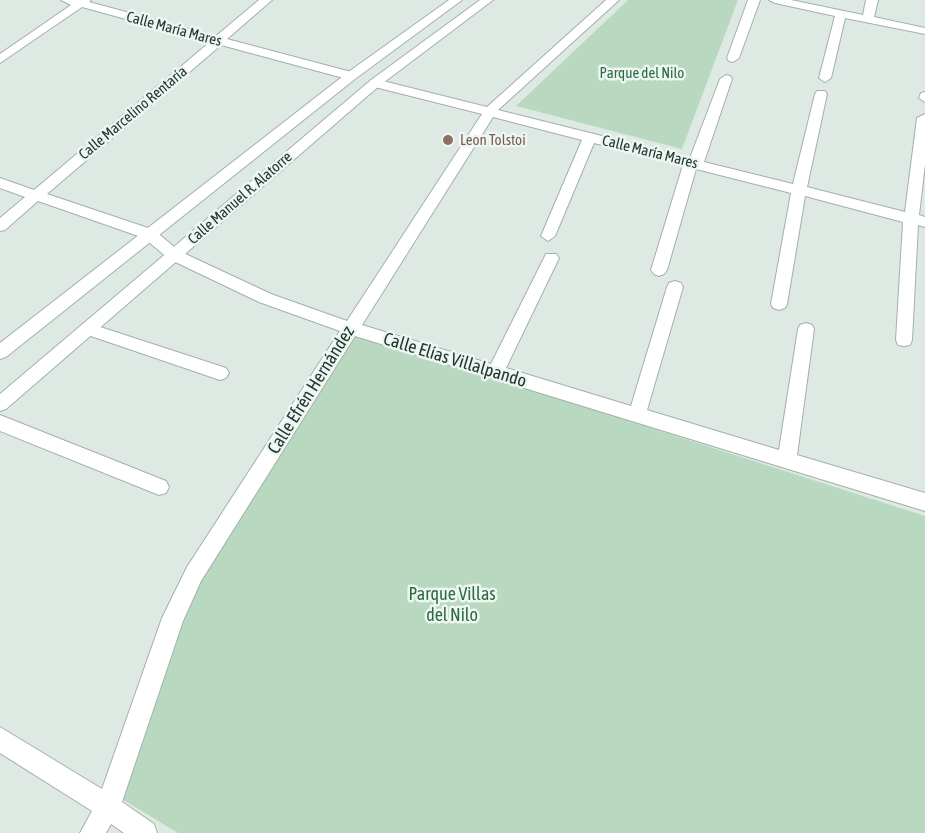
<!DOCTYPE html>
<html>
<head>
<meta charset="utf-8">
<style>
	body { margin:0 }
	canvas { display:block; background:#dee9e4 }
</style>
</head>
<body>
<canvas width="925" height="833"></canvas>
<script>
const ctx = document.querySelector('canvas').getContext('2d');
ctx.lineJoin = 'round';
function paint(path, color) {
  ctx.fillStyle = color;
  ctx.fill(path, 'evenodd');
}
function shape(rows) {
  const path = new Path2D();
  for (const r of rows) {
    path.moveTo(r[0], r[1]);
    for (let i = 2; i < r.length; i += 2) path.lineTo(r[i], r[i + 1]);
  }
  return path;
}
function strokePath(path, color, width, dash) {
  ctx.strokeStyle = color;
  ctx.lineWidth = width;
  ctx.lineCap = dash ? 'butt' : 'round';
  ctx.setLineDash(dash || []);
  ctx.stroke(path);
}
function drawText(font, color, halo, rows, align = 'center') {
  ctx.font = font + ' "Asap Condensed",sans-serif';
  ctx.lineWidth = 5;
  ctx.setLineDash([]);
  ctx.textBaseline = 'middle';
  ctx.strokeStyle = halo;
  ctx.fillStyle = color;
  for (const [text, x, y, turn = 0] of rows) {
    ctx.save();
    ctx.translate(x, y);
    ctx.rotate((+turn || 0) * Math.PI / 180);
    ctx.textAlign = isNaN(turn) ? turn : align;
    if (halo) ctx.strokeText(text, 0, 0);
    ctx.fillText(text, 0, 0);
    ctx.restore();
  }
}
const green = shape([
	[628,0,738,0,682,149,516,106],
	[352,332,925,516,925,833,178,833,122,799,184,601]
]);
const minor = shape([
	[61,0,91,0,89,2,216,36,259,0,272,0,227,39,355,73,357,76,351,80,221,45,47,194,154,230,179,251,271,294,347,321,482,114,371,86,369,83,371,80,375,79,487,107,606,0,619,0,498,110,690,158,720,79,726,75,730,76,732,79,704,162,793,184,815,94,817,91,825,91,827,94,807,187,905,212,917,118,925,114,925,164,919,215,925,217,925,227,918,225,912,340,910,345,904,346,898,345,896,340,903,222,805,196,787,304,785,308,779,310,773,308,771,304,791,193,696,169,667,270,664,274,659,276,654,274,651,270,683,165,594,143,555,236,548,241,541,236,582,140,493,117,362,325,491,364,546,254,556,254,559,258,506,368,631,406,667,287,669,283,675,281,681,283,683,287,647,410,779,450,798,329,800,325,806,323,812,325,814,329,797,455,925,493,925,511,355,336,201,581,183,621,122,802,154,824,157,833,124,833,111,824,106,833,80,833,92,811,0,753,0,727,102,789,162,618,187,567,340,331,259,302,169,259,144,238,38,201,5,230,0,231,0,218,25,197,0,188,0,178,34,190,210,42,82,7,0,63,0,54,71,5,61,0],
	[748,0,760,0,739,58,733,62,729,61,727,58,748,0],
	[769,0,791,0,863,15,866,0,878,0,874,17,925,28,925,34,845,18,831,78,825,82,819,78,835,16,775,3,769,0],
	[925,92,925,102,919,98,921,93,925,92],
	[88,323,226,368,229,373,226,378,220,380,82,333,80,329,82,325,88,323],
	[0,415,166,481,169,487,166,493,159,495,0,431,0,415]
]);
const tertiary = shape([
	[449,0,462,0,355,79,6,357,0,359,0,343,347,73,449,0],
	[480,0,493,0,379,86,6,409,0,411,0,394,371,80,480,0]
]);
const markers = [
	[448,140,6,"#8d6e63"]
];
const farStreetnames = [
	["Calle María Mares",174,29,15],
	["Calle Marcelino Rentaría",133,113,-40],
	["Calle María Mares",650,152,14],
	["Calle Manuel R. Alatorre",240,198,-41]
];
const farParknames = [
	["Parque del Nilo",642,73]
];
const farEducationnames = [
	["Leon Tolstoi",460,140]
];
const streetNames = [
	["Calle Elías Villalpando",455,360,17],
	["Calle Efrén Hernández",311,390,-58]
];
const parkNames = [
	["Parque Villas",452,594],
	["del Nilo",452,615]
];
paint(green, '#b8d9c0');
strokePath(minor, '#a2b0ab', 2);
strokePath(tertiary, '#a2b0ab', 2);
paint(minor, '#fff');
paint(tertiary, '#fff');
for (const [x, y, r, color] of markers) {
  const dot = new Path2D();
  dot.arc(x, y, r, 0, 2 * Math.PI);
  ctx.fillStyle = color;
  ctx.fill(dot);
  strokePath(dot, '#eef6f2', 2);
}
drawText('15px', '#213831', '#eef6f2', farStreetnames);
drawText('15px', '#2d6c43', '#eef6f2', farParknames);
drawText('15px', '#785e54', '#eef6f2', farEducationnames, 'left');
drawText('18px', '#213831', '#eef6f2', streetNames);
drawText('18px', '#2d6c43', '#eef6f2', parkNames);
</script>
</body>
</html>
